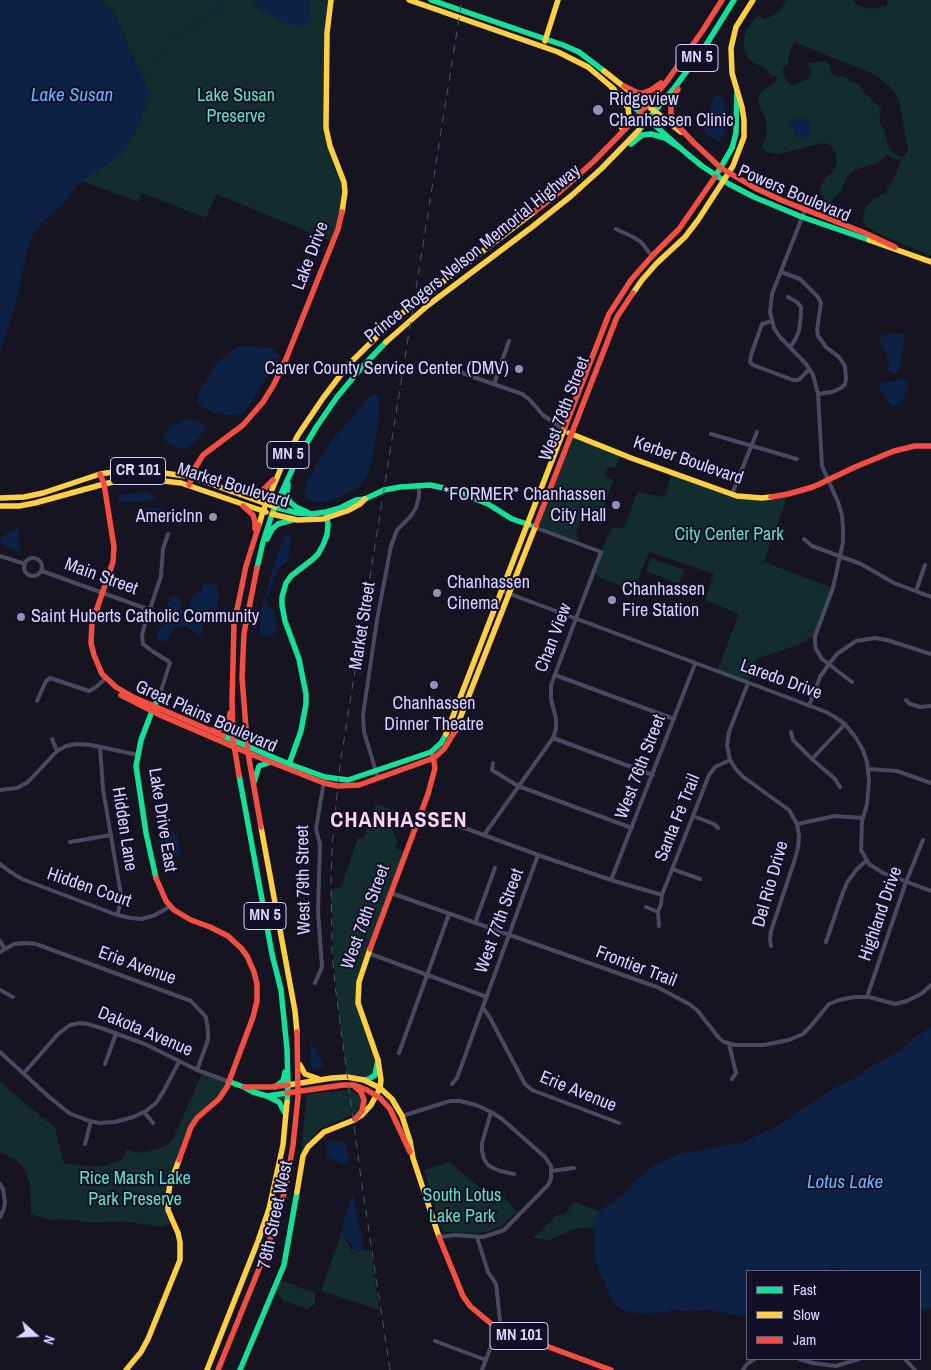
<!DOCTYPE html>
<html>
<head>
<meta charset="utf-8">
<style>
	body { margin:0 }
	#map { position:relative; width:931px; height:1370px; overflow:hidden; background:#161421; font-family:"Archivo Narrow",sans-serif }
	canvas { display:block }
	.legend { position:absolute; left:746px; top:1270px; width:175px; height:90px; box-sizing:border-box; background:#130f26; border:1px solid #625e7d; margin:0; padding:6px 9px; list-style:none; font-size:15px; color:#d9d4ff }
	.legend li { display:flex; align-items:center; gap:10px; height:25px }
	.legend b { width:25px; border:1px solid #625e7d }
	.north { position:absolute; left:10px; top:1310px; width:50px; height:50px; -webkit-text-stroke:4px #130f26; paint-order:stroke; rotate:110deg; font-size:14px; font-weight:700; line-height:20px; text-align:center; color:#d9d4ff }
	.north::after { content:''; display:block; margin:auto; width:18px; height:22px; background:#d9d4ff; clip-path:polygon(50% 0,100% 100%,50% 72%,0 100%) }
</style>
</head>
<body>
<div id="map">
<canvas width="931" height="1370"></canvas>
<ul class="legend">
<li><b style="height:6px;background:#16e098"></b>Fast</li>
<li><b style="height:6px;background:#ffcf43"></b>Slow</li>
<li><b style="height:6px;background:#f24e42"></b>Jam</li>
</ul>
<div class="north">N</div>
</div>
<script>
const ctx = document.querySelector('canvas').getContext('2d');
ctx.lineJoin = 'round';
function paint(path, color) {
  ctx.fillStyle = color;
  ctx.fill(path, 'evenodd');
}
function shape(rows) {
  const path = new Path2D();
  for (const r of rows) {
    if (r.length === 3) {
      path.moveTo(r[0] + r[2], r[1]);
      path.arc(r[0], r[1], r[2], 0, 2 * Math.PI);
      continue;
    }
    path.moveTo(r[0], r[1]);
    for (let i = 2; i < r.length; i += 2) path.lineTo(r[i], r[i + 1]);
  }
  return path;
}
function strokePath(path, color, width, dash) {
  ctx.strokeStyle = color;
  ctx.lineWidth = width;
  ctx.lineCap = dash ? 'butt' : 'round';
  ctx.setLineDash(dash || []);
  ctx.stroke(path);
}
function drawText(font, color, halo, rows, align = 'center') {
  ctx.font = font + ' "Archivo Narrow",sans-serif';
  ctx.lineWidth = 4;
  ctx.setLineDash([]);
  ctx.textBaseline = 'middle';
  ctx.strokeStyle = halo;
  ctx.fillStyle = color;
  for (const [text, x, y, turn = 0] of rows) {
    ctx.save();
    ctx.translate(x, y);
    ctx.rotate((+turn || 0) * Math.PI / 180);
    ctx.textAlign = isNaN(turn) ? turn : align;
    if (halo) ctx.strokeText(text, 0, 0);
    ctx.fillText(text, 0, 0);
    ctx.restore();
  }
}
const green = shape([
	[98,0,331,0,326,128,345,192,333,242,216,194,206,218,142,193,138,202,82,181,131,139,140,121,143,111,146,84,129,48,123,32,117,18,106,5],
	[787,0,852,0,861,7,871,9,886,6,888,0,931,0,931,256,877,233,866,226,863,222,863,215,866,207,874,199,886,192,896,174,901,159,908,151,899,100,896,94,889,86,876,75,794,42,789,54,789,61,788,65,782,69,787,82,791,85,794,85,806,80,810,76,811,69,808,65,809,63,825,61,830,65,832,74,838,76,844,77,859,85,863,92,879,106,881,110,879,121,883,127,888,144,890,150,901,158,899,159,894,159,888,155,874,164,855,170,847,177,841,191,833,198,831,205,830,205,821,195,820,190,823,181,835,169,837,164,837,156,832,147,827,144,821,143,791,151,776,154,767,152,762,149,762,145,767,136,766,119,759,105,758,97,761,92,773,84,777,80,776,76,772,76,763,66,758,65,748,59,744,49,744,38,747,29,758,15,762,17,762,20,770,17,781,9],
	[571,434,621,454,616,467,609,467,605,471,606,477,613,480,607,499,604,500,603,502,605,503,599,519,583,513,575,535,579,538,577,543,534,527],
	[672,473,732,494,762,498,788,494,764,562,833,588,815,635,800,644,757,659,748,683,717,671,739,614,705,600,714,574,649,552,633,591,597,576,594,570,605,542,612,527,623,528,626,523,636,496,638,492,662,497,666,495],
	[651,558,684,570,679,584,646,571],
	[376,804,399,812,392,831,398,841,395,848,406,852,359,982,358,1003,378,1060,373,1077,347,1077,335,981,331,889,341,887,358,838,363,839],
	[202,1074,207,1074,230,1082,214,1104,201,1115,186,1139,169,1176,168,1206,171,1223,163,1227,122,1221,94,1223,64,1219,50,1220,31,1214,30,1183,25,1171,18,1162,0,1152,0,1082,55,1128,64,1163,94,1167,107,1166,122,1159,127,1149,138,1153,155,1150,165,1146,173,1139],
	[351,1090,359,1094,364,1101,359,1112,319,1129,301,1154,307,1094],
	[449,1162,483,1190,503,1196,517,1212,503,1225,487,1232,479,1233,445,1232,442,1229,438,1219,424,1170],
	[575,1202,599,1211,594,1227,573,1229,550,1240,533,1238,557,1215,564,1215],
	[341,1234,350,1247,352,1254,360,1251,371,1251,379,1310,321,1291],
	[280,1280,315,1293,315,1304,308,1309,284,1301,276,1292]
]);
const water = shape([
	[0,0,98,0,106,5,117,18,123,32,131,53,131,55,142,74,149,92,147,103,142,114,140,121,131,139,121,155,82,181,61,205,38,227,32,236,27,251,15,307,0,351],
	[252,0,310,0,309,5,310,11,311,24,302,26,284,23,259,9],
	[719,95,722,97,725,101,726,123,724,135,719,141,708,136,704,131,704,127,711,102,715,96],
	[802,117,808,120,811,124,810,135,806,139,800,138,796,135,791,124,785,125,790,120],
	[323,225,325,226,318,240,309,242,307,239,308,234,310,229,314,227],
	[888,334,903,334,905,336,899,371,895,374,889,371,888,357,879,339,881,335],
	[243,346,272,348,280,357,277,364,260,387,248,407,243,412,236,415,229,415,213,412,204,408,197,403,197,400,201,388,212,369,217,363,235,348],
	[901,379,907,381,909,386,900,405,892,406,882,393,879,387,880,383,897,381],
	[377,394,379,398,380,409,373,454,370,469,359,488,334,499,320,503,308,500,304,495,307,479,312,474,320,458,332,440,363,404,371,395],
	[186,419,200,422,206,429,194,443,184,449,168,444,164,439,164,434,172,426],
	[146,492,158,498,150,501,118,502,117,495],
	[150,508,163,508,164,512,161,516,156,518,145,518,143,513,144,509],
	[19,528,18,541,21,550,17,551,4,547,0,542,1,538,11,530],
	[287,534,290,535,291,539,288,560,279,568,265,602,275,612,277,630,273,635,265,636,260,633,260,625,263,604,276,558,285,536],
	[212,583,216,586,219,593,216,613,212,617,206,615,203,617,204,624,202,634,197,634,191,629,184,626,176,626,167,640,162,642,157,639,156,633,165,623,168,615,168,603,169,598,175,596,180,597,184,617,187,621,199,623,197,619,191,618,189,612,190,599,197,592,202,591,204,585],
	[165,827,170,828,178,838,178,844,181,847,179,855,165,854,160,852,159,843,160,838],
	[931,1026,931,1309,920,1310,920,1271,850,1271,831,1268,824,1271,747,1271,747,1317,710,1310,682,1311,673,1309,665,1312,640,1314,624,1310,617,1305,610,1296,596,1264,594,1246,594,1227,599,1211,622,1196,636,1180,653,1166,678,1154,745,1142,750,1140,759,1134,771,1130,789,1119,810,1103,818,1099,834,1088,855,1078,875,1064,900,1051,911,1040,921,1034],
	[311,1043,316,1050,319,1058,323,1063,324,1068,316,1069,311,1067,310,1047],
	[332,1140,335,1141,342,1141,345,1144,349,1157,348,1163,344,1164,327,1157,326,1151,328,1143],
	[353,1195,354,1196,359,1228,363,1236,362,1245,365,1251,359,1250,354,1254,352,1252,352,1245,341,1234,344,1218]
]);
const stream = shape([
	[214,12,223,4],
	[141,76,151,69,172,39,179,31,198,23,212,13,219,0]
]);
const street = shape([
	[805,210,772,294,770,312,774,328,780,337,806,364,813,375,816,386,818,394,822,466,838,502,842,515,843,528,843,542,833,588,815,636,815,643,816,649,822,659,852,682],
	[616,229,633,237,641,242,652,256],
	[781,272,800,279,818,297,821,303,817,330,818,336,826,347,839,357,845,366,846,379,845,384,841,388,832,392,818,394],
	[788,297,797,302,801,307,801,314,799,331,795,340,790,347],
	[772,321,762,324,751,355,750,362,753,365,793,380,798,380,801,378,809,369],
	[448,368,522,394,529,399,543,415,564,430],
	[494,384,509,341],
	[711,434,797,459],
	[732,494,757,432],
	[804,539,812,546,861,564,894,583,931,597],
	[0,556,25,564],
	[33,567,9],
	[42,571,150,610],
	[502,591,776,693,826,712,835,717,845,724,856,738,863,750,867,762,869,781,867,804,862,821,861,850,869,864,883,873,931,891],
	[916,591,925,565],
	[555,675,674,719],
	[748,683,729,732,727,745,730,760,735,768,742,776,789,810,797,824,799,836,798,848,794,862,771,931,770,939,771,946],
	[158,700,170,663,168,661,152,651,143,644,142,636,144,627,161,576,163,549,168,534],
	[906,700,910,704,920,707,931,706],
	[37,701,46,681,50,678,89,691,96,687,106,678],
	[809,706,820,677,829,664,837,654,856,641,875,638,887,640,931,654],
	[791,732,793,740,812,759,835,779,840,787],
	[553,738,653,775],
	[52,739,57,751],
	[100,747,103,789,121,895,121,902,117,915],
	[812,759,845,724],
	[493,763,492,770,518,786,632,828],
	[868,769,897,771,931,783],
	[378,778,364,732,363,715,377,620,391,546,397,530,410,517,416,508,419,496,419,485],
	[0,790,17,788,28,782,57,751,66,746,76,744,91,745,138,755],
	[421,812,541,856,611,880,662,895],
	[693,816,714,824,718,828],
	[797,824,835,816,863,818],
	[484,835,553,738,556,729,556,719,551,699,551,685,601,552,534,527],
	[70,842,111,835],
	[0,864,9,871,22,879,117,915,131,918,142,919,155,915,171,906],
	[672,869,700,879],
	[611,880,695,664],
	[391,893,657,987,689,1004,697,1010,719,1038,724,1042,735,1045,764,1045,789,1040,803,1034,810,1027,829,1004,839,1000,854,997,869,997,895,1004,907,1001,921,994,931,985],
	[646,907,658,912],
	[475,923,495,868],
	[659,926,658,912,661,904,662,895,709,775,715,767,730,760],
	[0,941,4,948],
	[826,942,843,892,848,881,857,869,867,860],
	[0,952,14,944,24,943,36,944,191,1001,206,1017,208,1032,208,1040,197,1070],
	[368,953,487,997],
	[315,983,322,967,318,912,320,844,316,829,324,781],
	[0,990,13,997],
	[867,997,906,882,923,840],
	[483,1008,489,1016,525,1084,532,1090,619,1123],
	[729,1044,736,1073,732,1079],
	[0,1052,48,1096,69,1113,89,1121,100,1123,115,1122,133,1117,146,1111,156,1103,163,1092,179,1062],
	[399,1053,449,914],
	[105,1064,116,1034],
	[24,1073,58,1034,70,1025,80,1023,88,1024,101,1028,145,1044,197,1070,230,1082],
	[452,1084,457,1078,538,855],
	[144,1112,153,1123],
	[491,1112,482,1143,482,1151,484,1159,488,1165,493,1168,500,1171,514,1174],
	[402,1116,450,1101,460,1101,476,1105,491,1112,502,1119,545,1157,551,1166,551,1179,548,1185,504,1230,483,1237,455,1235,439,1237],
	[85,1144,91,1121],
	[551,1171,574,1168],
	[0,1184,3,1189,5,1202,4,1209,0,1217],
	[477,1237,488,1272,496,1284,500,1320],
	[435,1341,486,1360],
	[799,1359,813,1363,836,1366,859,1359],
	[905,1359,915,1370],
	[482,1370,498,1328],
	[743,1370,747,1364,755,1359]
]);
const fast = shape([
	[431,0,563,45,579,52,604,71],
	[623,97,686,153,702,166,729,184,754,197,802,217,869,240],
	[639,130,675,87,706,45,734,0],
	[631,144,642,135,651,134,665,138,680,148],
	[715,177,732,148,736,133,737,91],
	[288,484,287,495,290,502,296,507,311,514],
	[275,507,297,513,311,514,326,512,340,508,356,500,365,499,384,490,400,487,430,485,453,490,488,504,512,519,530,525],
	[267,539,272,529,278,524,292,520],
	[257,568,263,542,272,514,296,461,317,426,337,397,363,366,386,342],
	[223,736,289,764,325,777,348,780,431,752,441,743,446,734],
	[288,767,301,731,306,704,306,694,299,659,285,621,282,605,282,597,286,583,291,576,313,559,318,554,323,545,327,535,328,525,326,512],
	[239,775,272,954,281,990,287,1049,288,1085,287,1102],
	[254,782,259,766,271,762],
	[156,878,146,833,136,766,141,740,154,706,158,700],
	[364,1080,369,1079,375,1075,378,1060],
	[230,1082,244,1087,253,1092,267,1096,287,1093],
	[275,1087,283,1081,285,1072],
	[267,1096,279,1102,285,1113],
	[240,1370,284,1265,297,1192]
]);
const slow = shape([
	[331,0,327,33,326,128,330,146,344,182,345,192,342,212],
	[409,0,558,52,588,67,614,89],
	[545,41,558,0],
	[604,71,681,132],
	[611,87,623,100,628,108,629,116,622,128],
	[869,240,931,262],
	[633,293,642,280,656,264,685,237,698,220,733,166,744,137,744,120,742,107,732,73,731,48,736,27,753,0],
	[386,342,427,306,532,227,571,196,601,169,639,130],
	[569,433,631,458,737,496,762,498,771,497],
	[0,498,24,497,43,493,100,474,127,470,157,472,192,477,275,507],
	[0,506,19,506,35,503,104,484,123,480,146,479,181,483,266,512],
	[272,514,297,520,323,519,347,511,360,504,365,499],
	[259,525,263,511,281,468,298,435,323,398,349,364,397,317,535,211],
	[455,731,536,525],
	[446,734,565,427],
	[261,827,295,1011,297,1032],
	[300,1065,305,1074,319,1079],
	[288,1085,332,1078,347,1077,364,1080,380,1088,392,1099,402,1116,410,1141,413,1158,439,1237],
	[297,1192,303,1156,308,1147,324,1132,354,1120,362,1115,371,1105,380,1088,381,1080,378,1060,358,1003,359,982,370,949],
	[126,1370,141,1352,148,1339,180,1260,180,1242,178,1233,168,1210,168,1197,170,1184,179,1160],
	[207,1370,258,1241,269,1209,283,1145,287,1102]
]);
const jam = shape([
	[624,86,638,93,643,93,651,90,661,83],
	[678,89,671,101,671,114,677,125,695,144],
	[692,141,721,168,755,188,781,200,865,233,895,247],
	[535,211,555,196,593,162,638,116,667,81,703,30,722,0],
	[565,427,609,314,631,280,652,256,679,229,715,177],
	[100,474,104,484,114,547,113,562,92,623,91,643,94,655,102,674,116,687,133,697,223,736],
	[189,485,195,468,203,455,243,425,263,402,273,386,286,359,338,229,342,212],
	[241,492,248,493,261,492,273,480],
	[771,497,788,494,813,487,855,467,894,451,915,446,931,446],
	[243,506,253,515,255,522,255,529],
	[536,525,617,317,633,293],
	[257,568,244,633,242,678,248,753,261,827],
	[121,695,160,715,248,753,324,783,338,786,359,785,434,758,444,749,455,731],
	[211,730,218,730,225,726,228,722,230,713],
	[239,775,233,739,232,702,234,624,246,566,259,525],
	[156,878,166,901,174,910,191,920,210,927,228,936,241,948,247,956,254,972,257,984,257,1001,253,1017,227,1087,219,1099,197,1118,191,1127,179,1160],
	[370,949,428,794,435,768,433,756],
	[244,1087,270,1087,288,1085],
	[355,1087,361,1092,364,1100,362,1111,355,1119],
	[287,1093,343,1085,354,1085,367,1090,380,1098,390,1109,410,1152],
	[439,1237,463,1296,470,1306,495,1327,611,1370],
	[218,1370,263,1259,277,1219,286,1186,293,1145,298,1097,297,1032]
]);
const rail = shape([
	[390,1370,361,1178,335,985,332,950,331,872,333,835,340,765,462,0]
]);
const markers = [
	[598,110,6,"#9591b1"],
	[519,369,5,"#9591b1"],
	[616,505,5,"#9591b1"],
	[213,517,5,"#9591b1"],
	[437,593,5,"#9591b1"],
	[612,600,5,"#9591b1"],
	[21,617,5,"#9591b1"],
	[434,685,5,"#9591b1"]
];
const shields = [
	[697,58,42],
	[288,455,42],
	[138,471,55],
	[265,916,42],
	[519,1336,58]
];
const shieldNames = [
	["MN 5",697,58],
	["MN 5",288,455],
	["CR 101",138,471],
	["MN 5",265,916],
	["MN 101",519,1336]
];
const parkNames = [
	["Lake Susan",236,96],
	["Preserve",236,117],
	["City Center Park",729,535],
	["Rice Marsh Lake",135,1179],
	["Park Preserve",135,1200],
	["South Lotus",462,1196],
	["Lake Park",462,1217]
];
const poiNames = [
	["Ridgeview",609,100],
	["Chanhassen Clinic",609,121],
	["Carver County Service Center (DMV)",509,369,"right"],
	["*FORMER* Chanhassen",606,495,"right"],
	["City Hall",606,516,"right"],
	["AmericInn",203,517,"right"],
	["Chanhassen",447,583],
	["Cinema",447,604],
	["Chanhassen",622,590],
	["Fire Station",622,611],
	["Saint Huberts Catholic Community",31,617],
	["Chanhassen",434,704,"center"],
	["Dinner Theatre",434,725,"center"]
];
const streetNames = [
	["Powers Boulevard",794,194,23],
	["Prince Rogers Nelson Memorial Highway",473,254,-39],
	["Lake Drive",311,256,-69],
	["West 78th Street",565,409,-69],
	["Kerber Boulevard",688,461,19],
	["Market Boulevard",233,486,17],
	["Main Street",101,577,20],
	["Market Street",363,626,-81],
	["Chan View",554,638,-69],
	["Laredo Drive",781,680,20],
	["Great Plains Boulevard",206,717,24],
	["West 76th Street",641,767,-69],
	["Santa Fe Trail",678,818,-68],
	["Lake Drive East",162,820,81],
	["Hidden Lane",124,829,81],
	["West 79th Street",304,880,-91],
	["Del Rio Drive",771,884,-74],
	["Hidden Court",89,888,19],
	["Highland Drive",881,914,-71],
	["West 78th Street",366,917,-70],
	["West 77th Street",500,921,-70],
	["Erie Avenue",137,966,20],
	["Frontier Trail",636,967,21],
	["Dakota Avenue",145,1032,23],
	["Erie Avenue",578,1092,22],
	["78th Street West",276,1215,-78]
];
const waterNames = [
	["Lake Susan",72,96],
	["Lotus Lake",845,1183]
];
const districtNames = [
	["CHANHASSEN",399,821]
];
paint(green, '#132c2d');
paint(water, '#0d2144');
strokePath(stream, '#0d2144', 1);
strokePath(street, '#4a4962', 4);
strokePath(fast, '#16e098', 5.5);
strokePath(slow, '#ffcf43', 5.5);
strokePath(jam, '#f24e42', 5.5);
strokePath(rail, '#43596b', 1, [8, 6]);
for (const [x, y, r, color] of markers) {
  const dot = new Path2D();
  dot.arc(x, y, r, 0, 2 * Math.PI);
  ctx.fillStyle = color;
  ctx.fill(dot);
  strokePath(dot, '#130f26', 2);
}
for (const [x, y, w] of shields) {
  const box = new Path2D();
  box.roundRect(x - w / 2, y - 13.5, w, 27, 4);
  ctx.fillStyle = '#130f26';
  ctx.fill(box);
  strokePath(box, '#d9d4ff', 1);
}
drawText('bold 16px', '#d9d4ff', null, shieldNames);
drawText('18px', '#5fe0c0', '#130f26', parkNames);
drawText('18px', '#d9d4ff', '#130f26', poiNames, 'left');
drawText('18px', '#d9d4ff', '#130f26', streetNames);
drawText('italic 19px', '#62b6ff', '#130f26', waterNames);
ctx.letterSpacing = '1px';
drawText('bold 22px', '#ffd6f0', '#130f26', districtNames);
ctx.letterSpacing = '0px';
</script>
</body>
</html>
